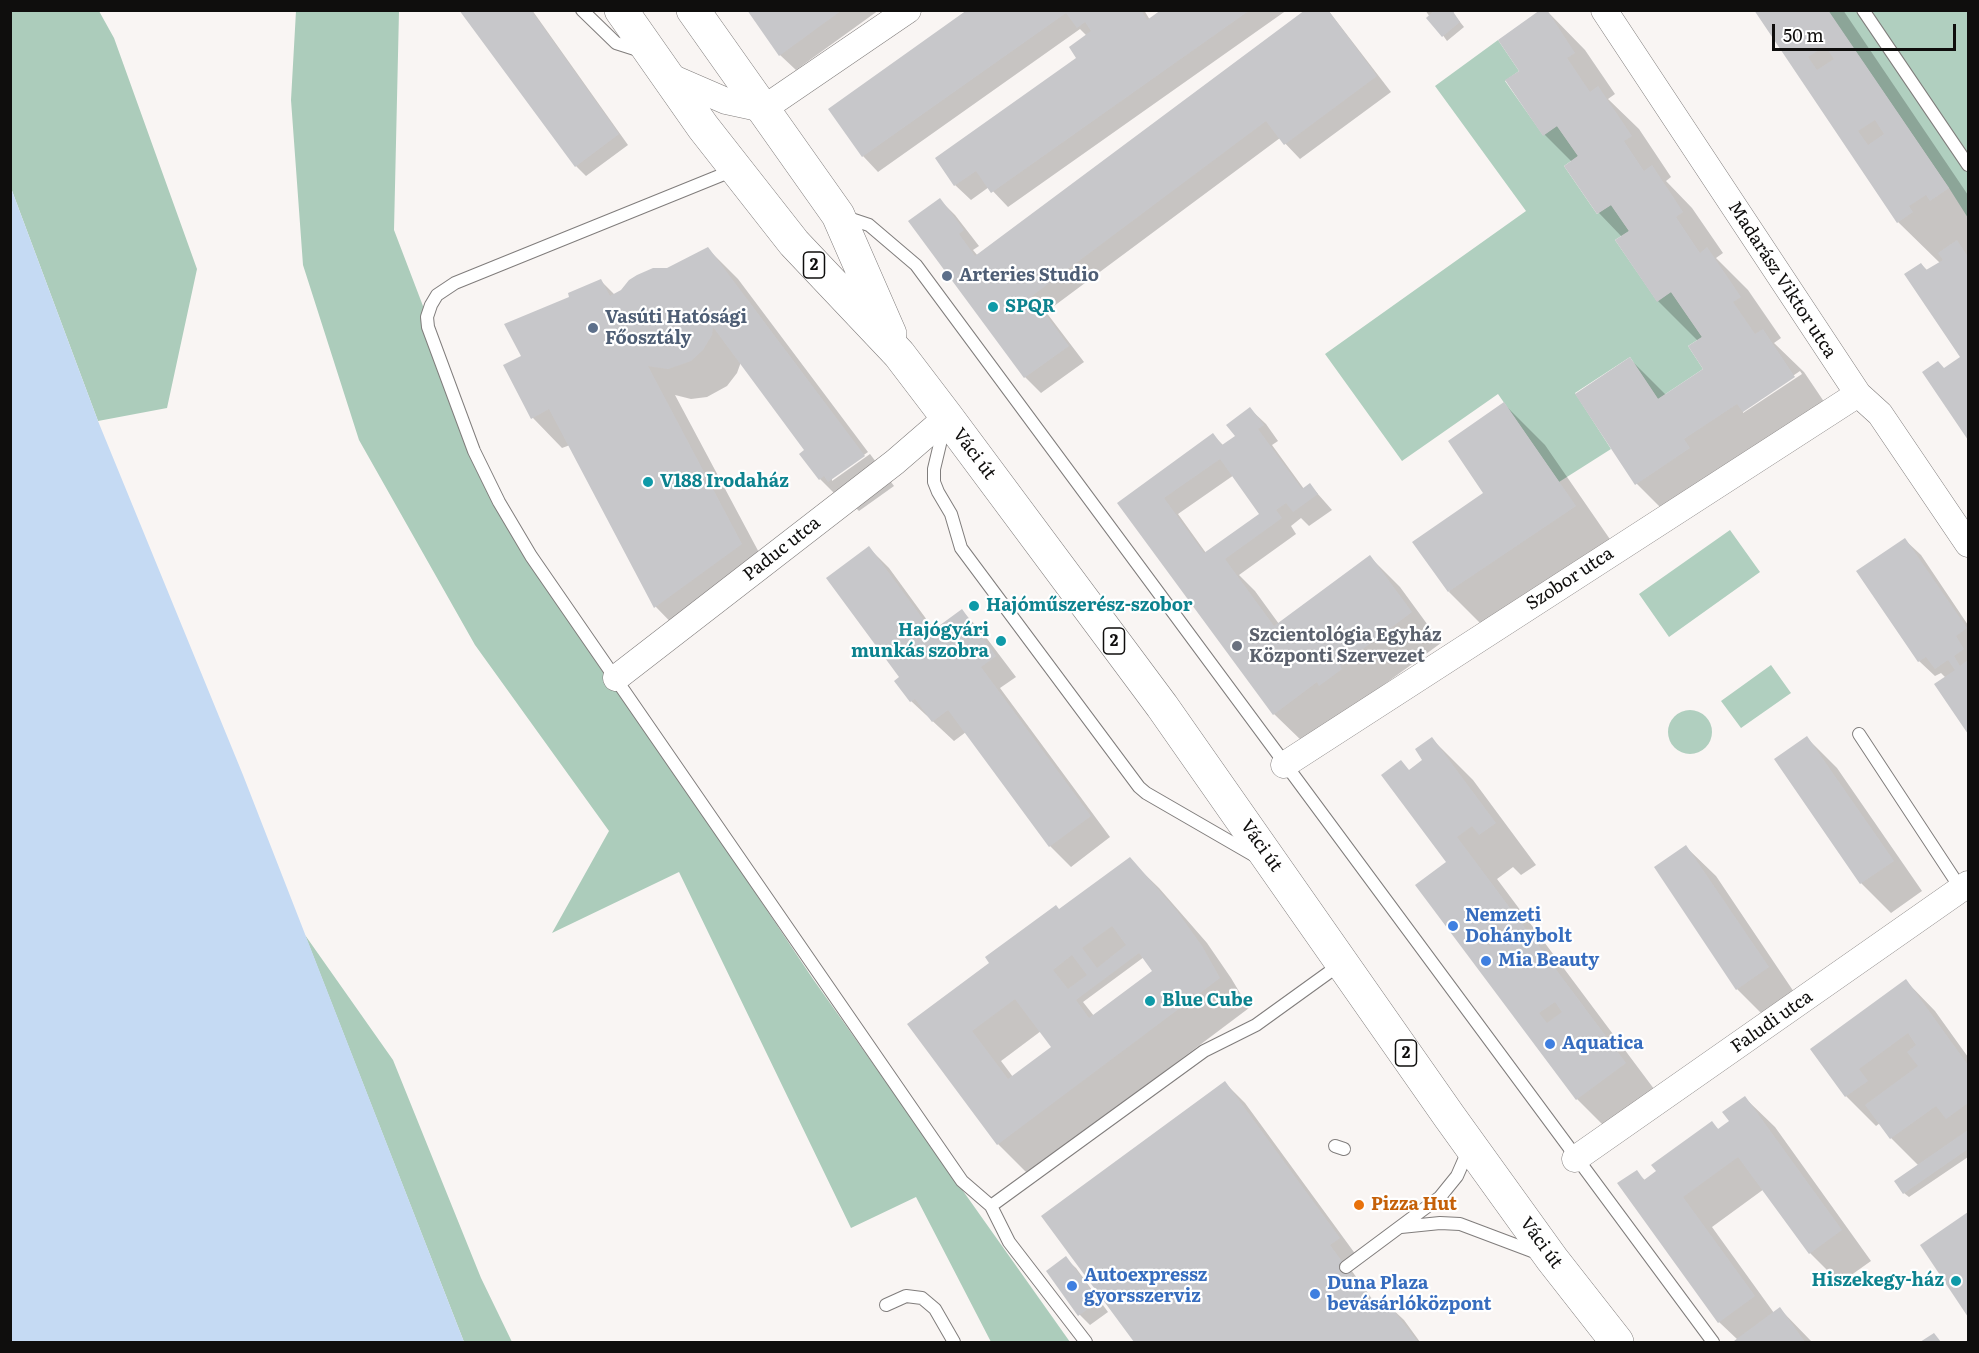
<!DOCTYPE html>
<html>
<head>
<meta charset="utf-8">
<style>
	body { margin:0 }
	#map { position:relative; width:1979px; height:1353px; overflow:hidden; background:#f9f5f3; font-family:Literata,serif }
	canvas { display:block }
	.frame { position:absolute; inset:0; border:12px solid #0f0e0d; pointer-events:none }
	.scale { position:absolute; left:1772px; top:24px; width:184px; height:27px; box-sizing:border-box; border:3px solid #0f0e0d; border-top:0; padding-left:8px; font-size:18px; line-height:21px; white-space:nowrap; color:#0f0e0d; -webkit-text-stroke:4px #fff; paint-order:stroke }
</style>
</head>
<body>
<div id="map">
<canvas width="1979" height="1353"></canvas>
<div class="frame"></div>
<div class="scale">50 m</div>
</div>
<script>
const ctx = document.querySelector('canvas').getContext('2d');
ctx.lineJoin = 'round';
function paint(path, color) {
  ctx.fillStyle = color;
  ctx.fill(path, 'evenodd');
}
function shape(rows) {
  const path = new Path2D();
  for (const r of rows) {
    if (r.length === 3) {
      path.moveTo(r[0] + r[2], r[1]);
      path.arc(r[0], r[1], r[2], 0, 2 * Math.PI);
      continue;
    }
    path.moveTo(r[0], r[1]);
    for (let i = 2; i < r.length; i += 2) path.lineTo(r[i], r[i + 1]);
  }
  return path;
}
function strokePath(path, color, width, dash) {
  ctx.strokeStyle = color;
  ctx.lineWidth = width;
  ctx.lineCap = dash ? 'butt' : 'round';
  ctx.setLineDash(dash || []);
  ctx.stroke(path);
}
function drawText(font, color, halo, rows, align = 'center') {
  ctx.font = font + ' Literata,serif';
  ctx.lineWidth = 4.5;
  ctx.setLineDash([]);
  ctx.textBaseline = 'middle';
  ctx.strokeStyle = halo;
  ctx.fillStyle = color;
  for (const [text, x, y, turn = 0] of rows) {
    ctx.save();
    ctx.translate(x, y);
    ctx.rotate((+turn || 0) * Math.PI / 180);
    ctx.textAlign = isNaN(turn) ? turn : align;
    if (halo) ctx.strokeText(text, 0, 0);
    ctx.fillText(text, 0, 0);
    ctx.restore();
  }
}
const green = shape([
	[1828,11,1968,11,1968,218,1949,188],
	[1498,40,1519,71,1505,81,1543,135,1557,126,1578,156,1564,166,1588,201,1597,214,1611,205,1629,231,1615,240,1657,301,1671,292,1702,337,1688,346,1703,369,1658,399,1630,357,1575,393,1611,449,1559,482,1498,394,1402,461,1325,354,1526,211,1435,86],
	[1730,530,1760,572,1669,637,1639,594],
	[1771,665,1791,693,1741,728,1721,701],
	[1690,732,22]
]);
const forest = shape([
	[11,11,99,11,114,38,197,269,167,408,98,421,11,188],
	[296,11,399,11,394,230,503,516,813,979,1070,1342,991,1342,916,1197,851,1228,679,872,552,933,609,831,475,645,359,440,303,265,291,100],
	[305,935,393,1060,481,1278,512,1342,464,1342]
]);
const water = shape([
	[11,188,98,421,243,775,464,1342,11,1342]
]);
const shadow = shape([
	[461,10,532,10,628,145,586,176,576,166],
	[749,10,879,10,796,70,780,55],
	[970,10,1144,10,1150,20,1164,10,1287,10,1008,207,989,187,971,200,955,185,1078,58,1087,36,1080,29,878,172,863,156],
	[1308,10,1328,10,1391,92,1300,159,1280,138,1046,312,1084,362,1041,393,1025,377,910,221,940,200,955,215,979,246,973,250,978,256],
	[1425,10,1456,10,1453,13,1464,27,1447,41],
	[1546,10,1585,50,1615,94,1608,99,1639,129,1671,177,1666,181,1692,208,1723,253,1716,258,1748,290,1781,338,1774,343,1804,372,1835,418,1678,525,1637,484,1577,394,1630,359,1666,395,1705,369,1698,341,1658,301,1622,237,1599,213,1566,166,1572,162,1545,135,1521,71],
	[1800,371,1802,374,1743,413,1743,410],
	[1755,10,1843,10,1968,195,1968,437,1924,372,1945,369,1963,357,1921,264,1928,271,1940,263,1898,222],
	[708,249,738,279,868,452,832,478,832,481,870,454,894,486,859,511,854,506,850,509,820,479,806,450,741,362,737,373,727,386,707,397,691,399,675,395,771,575,685,637,656,607,570,445,562,448,533,418,505,366,523,356,571,297,600,280,615,295],
	[1504,404,1545,445,1616,548,1490,633,1449,592,1485,493],
	[1250,409,1266,424,1278,441,1272,445,1304,489,1310,485,1332,510,1309,526,1301,518,1291,526,1296,534,1239,575,1255,591,1279,624,1370,557,1400,587,1441,643,1304,743,1274,714,1120,503,1213,435,1224,446,1237,436],
	[1234,475,1261,514,1206,553,1178,514],
	[1905,540,1921,555,1968,625,1968,731,1936,684,1946,678,1941,673,1935,676,1919,661],
	[869,548,889,568,935,631,962,611,982,632,1016,677,1000,688,1110,837,1071,867,1050,846,966,732,954,741,911,701,901,678],
	[1807,738,1837,768,1922,891,1891,913,1861,883],
	[1432,739,1473,780,1536,865,1521,875,1513,867,1497,879,1666,1105,1618,1140,1577,1099,1417,885,1448,862,1410,771,1424,760],
	[1686,847,1716,876,1798,998,1767,1019,1737,989],
	[1129,859,1159,888,1207,943,1231,978,1249,1008,1028,1174,998,1144,909,1024],
	[1144,957,1155,971,1094,1016,1083,1002],
	[1041,1031,1053,1047,1013,1077,1001,1061],
	[1906,981,1935,1011,1968,1057,1968,1157,1909,1197,1904,1193,1919,1166,1891,1138,1880,1123,1876,1126,1846,1096,1812,1049],
	[1225,1083,1245,1103,1359,1259,1349,1267,1380,1310,1388,1305,1404,1320,1420,1342,1136,1342,1043,1216],
	[1745,1098,1775,1127,1871,1261,1840,1283,1810,1253,1764,1189,1712,1227,1774,1313,1780,1309,1812,1342,1737,1342,1738,1340,1719,1322,1636,1172,1646,1181,1712,1123,1719,1130,1731,1121],
	[1968,1214,1968,1314,1922,1246],
	[1065,1258,1076,1268,1108,1312,1090,1325,1080,1315]
]);
const building = shape([
	[459,10,531,10,619,134,575,167],
	[747,10,842,10,779,56],
	[967,10,1141,10,1147,20,1161,10,1250,10,991,193,976,171,954,186,935,158,1076,58,1069,47,1091,31,1085,22,1077,28,1066,13,862,157,828,109],
	[1305,10,1328,10,1377,76,1284,145,1266,121,1032,296,1069,346,1024,378,908,221,940,198,964,230,959,234,975,256],
	[1435,10,1452,10,1460,22,1442,37,1426,18],
	[1540,10,1547,10,1575,53,1567,58,1590,92,1598,86,1632,136,1624,141,1644,171,1652,165,1683,212,1676,217,1700,253,1707,247,1741,297,1733,302,1755,334,1763,329,1795,377,1743,412,1737,404,1684,439,1690,448,1635,485,1575,394,1630,357,1658,399,1703,369,1688,346,1702,337,1671,292,1657,302,1615,240,1629,231,1611,205,1597,214,1564,166,1578,156,1557,126,1543,136,1505,80,1519,71,1498,40],
	[1754,10,1828,10,1949,188,1930,201,1926,195,1909,206,1913,212,1897,223],
	[1825,46,1834,59,1817,70,1808,57],
	[1875,120,1884,134,1868,145,1858,131],
	[1957,240,1968,257,1968,440,1922,372,1938,361,1944,368,1960,357,1904,274,1921,263,1926,270,1943,260,1938,253],
	[708,247,865,456,828,482,824,476,819,480,799,454,804,450,713,327,712,335,703,350,691,361,668,369,648,366,742,544,654,608,549,409,531,419,503,365,521,356,504,324,569,297,568,293,601,279,610,296,621,290,629,280,637,275,653,268,667,268],
	[1504,402,1576,506,1448,592,1412,542,1483,493,1448,441],
	[1250,407,1264,425,1258,429,1302,489,1310,483,1318,494,1293,512,1286,503,1276,510,1282,518,1225,559,1274,626,1370,555,1412,612,1340,666,1342,669,1319,686,1317,682,1273,715,1117,503,1213,433,1222,445,1235,436,1226,425],
	[1220,459,1259,514,1204,553,1164,498],
	[1905,538,1967,628,1956,636,1964,649,1954,656,1960,666,1968,660,1968,734,1934,684,1955,670,1948,660,1935,669,1926,657,1918,662,1856,571],
	[869,546,932,631,962,609,996,656,981,667,1091,816,1049,847,948,710,932,722,915,699,910,702,894,681,899,677,826,578],
	[1807,736,1894,861,1860,884,1774,759],
	[1432,737,1496,823,1479,835,1472,826,1457,837,1626,1063,1576,1100,1415,885,1446,862,1381,775,1401,760,1409,770,1422,760,1415,749],
	[1498,925,1505,935,1490,947,1482,937],
	[1555,1002,1562,1012,1547,1023,1539,1013],
	[1686,845,1769,967,1736,990,1654,867],
	[1130,857,1177,911,1202,946,1220,978,997,1145,907,1024,989,963,985,957,1056,905,1059,909],
	[1112,926,1126,945,1097,968,1082,948],
	[1139,953,1152,971,1089,1018,1076,1000],
	[1072,955,1087,975,1068,989,1053,970],
	[1015,999,1051,1047,1008,1079,972,1031],
	[1906,979,1968,1065,1968,1103,1946,1119,1936,1106,1890,1139,1865,1105,1918,1066,1907,1052,1916,1045,1908,1033,1859,1069,1868,1081,1845,1097,1810,1049],
	[1225,1081,1340,1238,1330,1245,1378,1310,1388,1303,1418,1342,1134,1342,1041,1216],
	[1745,1096,1842,1230,1809,1254,1738,1157,1683,1197,1755,1296,1718,1323,1617,1183,1637,1170,1644,1180,1656,1171,1651,1165,1712,1121,1718,1129,1729,1121,1722,1112],
	[1968,1130,1968,1149,1903,1194,1894,1181],
	[1968,1212,1968,1317,1920,1245],
	[1066,1256,1099,1301,1078,1316,1046,1271],
	[1780,1307,1805,1342,1735,1342,1734,1341],
	[1934,1333,1941,1342,1920,1342]
]);
const lane = shape([
	[582,10,616,43,641,51],
	[1863,10,1968,165],
	[734,170,455,283,437,295,431,305,427,317,428,327,474,451,499,502,531,556,962,1181,991,1206,1009,1242,1086,1342],
	[845,217,869,225,916,265,1713,1342],
	[945,423,934,469,934,482,938,492,951,514,961,548,1139,787,1146,793,1255,856],
	[1859,734,1961,889],
	[1335,1146,1344,1149],
	[991,1206,1204,1051,1256,1025,1342,963],
	[1401,1227,1440,1223,1460,1224,1537,1253],
	[1346,1267,1440,1197,1457,1176,1468,1151],
	[886,1305,906,1296,922,1298,935,1309,954,1342]
]);
const street = shape([
	[1604,10,1858,394,1880,414,1968,544],
	[666,75,726,101,763,109,908,10],
	[616,678,895,462,947,417],
	[1284,765,1858,394],
	[1575,1159,1968,884]
]);
const primary = shape([
	[621,10,703,127,794,243,899,354,947,417,1162,706,1449,1116,1552,1259,1617,1342],
	[693,10,838,215,890,334]
]);
const markers = [
	[947,276,6,"#5c6f8a"],
	[993,307,6,"#0f9aa8"],
	[593,328,6,"#5c6f8a"],
	[648,482,6,"#0f9aa8"],
	[974,606,6,"#0f9aa8"],
	[1001,641,6,"#0f9aa8"],
	[1237,646,6,"#6b7280"],
	[1453,926,6,"#3f7fe0"],
	[1486,961,6,"#3f7fe0"],
	[1150,1001,6,"#0f9aa8"],
	[1550,1044,6,"#3f7fe0"],
	[1359,1205,6,"#e8710a"],
	[1956,1281,6,"#0f9aa8"],
	[1072,1286,6,"#3f7fe0"],
	[1315,1294,6,"#3f7fe0"]
];
const shields = [
	[814,265,21],
	[1114,641,21],
	[1406,1053,21]
];
const shieldNames = [
	["2",814,265],
	["2",1114,641],
	["2",1406,1053]
];
const serviceNames = [
	["Arteries Studio",959,276],
	["Vasúti Hatósági",605,318],
	["Főosztály",605,339]
];
const streetNames = [
	["Madarász Viktor utca",1782,280,57],
	["Váci út",974,454,53],
	["Paduc utca",782,549,-38],
	["Szobor utca",1570,579,-33],
	["Váci út",1261,846,55],
	["Faludi utca",1772,1022,-35],
	["Váci út",1541,1243,54]
];
const cultureNames = [
	["SPQR",1005,307],
	["V188 Irodaház",660,482],
	["Hajóműszerész-szobor",986,606],
	["Hajógyári",989,631,"right"],
	["munkás szobra",989,652,"right"],
	["Blue Cube",1162,1001],
	["Hiszekegy-ház",1944,1281,"right"]
];
const worshipNames = [
	["Szcientológia Egyház",1249,636],
	["Központi Szervezet",1249,657]
];
const shopNames = [
	["Nemzeti",1465,916],
	["Dohánybolt",1465,937],
	["Mia Beauty",1498,961],
	["Aquatica",1562,1044],
	["Autoexpressz",1084,1276],
	["gyorsszerviz",1084,1297],
	["Duna Plaza",1327,1284],
	["bevásárlóközpont",1327,1305]
];
const foodNames = [
	["Pizza Hut",1371,1205]
];
paint(green, '#b0cfbf');
paint(forest, '#acccbb');
paint(water, '#c5daf3');
paint(shadow, '#0003');
paint(building, '#c7c7ca');
strokePath(lane, '#807d7c', 14);
strokePath(street, '#807d7c', 27);
strokePath(primary, '#807d7c', 34);
strokePath(lane, '#fff', 12);
strokePath(street, '#fff', 26);
strokePath(primary, '#fff', 33);
for (const [x, y, r, color] of markers) {
  const dot = new Path2D();
  dot.arc(x, y, r, 0, 2 * Math.PI);
  ctx.fillStyle = color;
  ctx.fill(dot);
  strokePath(dot, '#fff', 2);
}
for (const [x, y, w] of shields) {
  const box = new Path2D();
  box.roundRect(x - w / 2, y - 13, w, 26, 4.5);
  ctx.fillStyle = '#fff';
  ctx.fill(box);
  strokePath(box, '#0f0e0d', 1.5);
}
drawText('bold 16px', '#0f0e0d', null, shieldNames);
drawText('bold 18px', '#4e5e75', '#fff', serviceNames, 'left');
drawText('18px', '#0f0e0d', '#fff', streetNames);
drawText('bold 18px', '#0d838f', '#fff', cultureNames, 'left');
drawText('bold 18px', '#5b616d', '#fff', worshipNames, 'left');
drawText('bold 18px', '#366cbe', '#fff', shopNames, 'left');
drawText('bold 18px', '#c56008', '#fff', foodNames, 'left');
</script>
</body>
</html>
